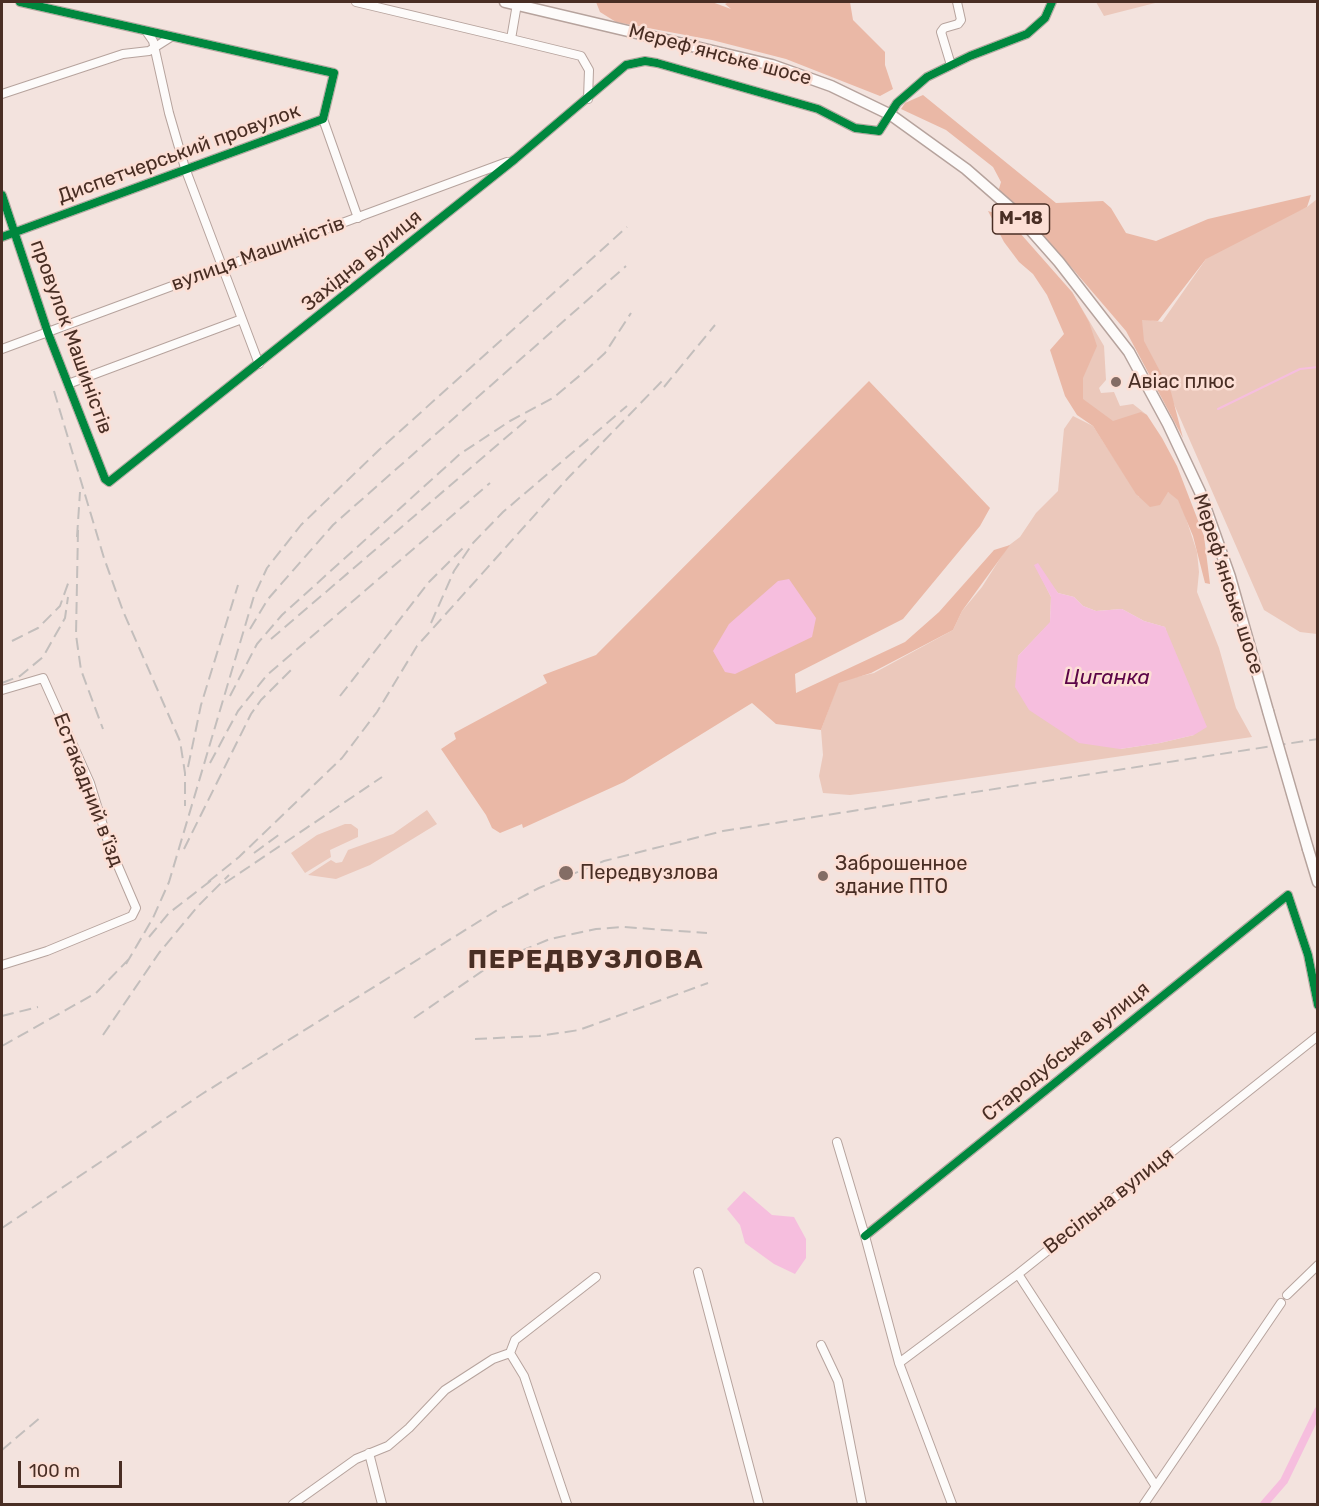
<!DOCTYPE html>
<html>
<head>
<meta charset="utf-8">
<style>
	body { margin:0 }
	#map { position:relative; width:1319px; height:1506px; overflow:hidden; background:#f3e3de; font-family:Rubik,sans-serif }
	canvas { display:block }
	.frame { position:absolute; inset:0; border:3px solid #492e24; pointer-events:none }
	.scale { position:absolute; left:18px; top:1461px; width:104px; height:27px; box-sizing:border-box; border:3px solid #492e24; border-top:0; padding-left:8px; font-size:18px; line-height:21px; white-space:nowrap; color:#492e24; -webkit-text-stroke:4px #fcdfd5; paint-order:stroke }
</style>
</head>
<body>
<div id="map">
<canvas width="1319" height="1506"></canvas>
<div class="frame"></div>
<div class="scale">100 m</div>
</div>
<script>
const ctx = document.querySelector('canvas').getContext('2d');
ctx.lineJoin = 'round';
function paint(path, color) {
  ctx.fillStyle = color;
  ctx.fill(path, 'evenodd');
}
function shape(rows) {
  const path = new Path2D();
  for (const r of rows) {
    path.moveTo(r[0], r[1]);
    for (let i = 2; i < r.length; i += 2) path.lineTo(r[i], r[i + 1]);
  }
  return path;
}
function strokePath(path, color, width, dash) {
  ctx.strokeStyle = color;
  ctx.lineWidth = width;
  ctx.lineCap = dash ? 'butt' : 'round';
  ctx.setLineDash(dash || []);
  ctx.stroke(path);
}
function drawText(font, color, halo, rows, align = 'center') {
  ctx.font = font + ' Rubik,sans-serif';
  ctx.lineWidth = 5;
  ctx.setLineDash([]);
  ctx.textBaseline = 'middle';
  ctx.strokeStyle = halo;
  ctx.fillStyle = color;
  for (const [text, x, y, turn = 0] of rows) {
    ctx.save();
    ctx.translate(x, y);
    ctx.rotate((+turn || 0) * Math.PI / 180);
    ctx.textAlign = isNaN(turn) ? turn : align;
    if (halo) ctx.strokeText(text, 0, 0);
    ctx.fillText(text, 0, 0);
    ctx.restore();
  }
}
const green = shape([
	[1096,2,1159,2,1104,16],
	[1317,199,1317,634,1300,632,1264,610,1163,379,1139,342,1139,318,1162,322,1213,249,1307,207],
	[1072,292,1104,346,1106,380,1099,388,1101,393,1114,392,1120,406,1133,404,1147,415,1126,430,1089,417,1075,393],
	[1073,416,1093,426,1139,497,1168,492,1179,497,1197,552,1199,572,1197,592,1219,648,1236,708,1252,737,883,791,850,795,823,793,819,776,823,755,821,730,839,681,874,673,953,630,962,611,982,587,1008,546,1020,537,1036,513,1058,491,1064,429],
	[1035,565,1058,593,1074,597,1083,606,1096,611,1122,609,1144,621,1165,627,1194,735,1160,743,1120,749,1018,656,1050,623,1051,597],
	[427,810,437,824,370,865,336,879,308,875,331,860,336,863,342,862,348,850,393,834],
	[345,824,351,824,358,829,358,837,330,850,331,857,305,873,291,853,317,835]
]);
const forest = shape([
	[596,2,712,2,731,9,725,4,729,2,850,2,853,20,885,52,885,65,893,89,880,96,786,59,712,40,616,22,600,12],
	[923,95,1056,203,1103,201,1111,208,1126,233,1156,241,1208,219,1311,195,1307,207,1206,259,1158,321,1142,320,1144,341,1171,392,1183,438,1126,331,1065,260,998,192,1001,182,993,167,946,130,901,109,905,103],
	[988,211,1005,216,1072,292,1089,322,1097,346,1083,378,1083,399,1113,421,1141,412,1147,415,1162,438,1177,466,1204,536,1210,584,1205,583,1193,536,1178,500,1168,492,1160,505,1150,507,1136,494,1093,426,1077,415,1065,396,1050,350,1064,334,1047,295,1033,274,1019,262,1004,242],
	[869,381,990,508,980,526,903,619,795,674,796,693,905,642,939,612,994,550,1010,545,962,611,953,630,871,673,839,683,821,730,776,724,752,703,624,782,523,828,522,824,500,833,492,828,486,815,441,749,456,739,454,733,547,683,543,675,596,655]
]);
const water = shape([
	[1038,563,1058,593,1074,597,1083,606,1096,611,1122,609,1144,621,1165,627,1207,727,1194,735,1160,743,1120,749,1079,743,1029,710,1015,687,1018,656,1050,622,1051,597,1034,565],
	[789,579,816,618,812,637,735,674,725,672,713,651,729,624,778,581],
	[744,1191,772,1215,794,1217,806,1239,806,1258,795,1274,774,1264,745,1243,740,1225,727,1209]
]);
const stream = shape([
	[1218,409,1300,369,1318,367]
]);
const canal = shape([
	[1264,1504,1284,1481,1318,1411]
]);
const minor = shape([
	[356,2,511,39],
	[517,4,511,39,581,56,589,70,588,99],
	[146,31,153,41,169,113,185,168,259,364],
	[951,65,941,32,944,28,958,24,961,20,957,2],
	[2,94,123,54,149,51,171,37],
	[323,119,358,218],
	[2,195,48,333,105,479,109,482,515,159,626,65,645,61,657,63,818,109,855,128,879,131,897,103,927,77,970,56,1027,34,1045,18,1052,2],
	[2,237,323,119,334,73,20,2],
	[2,349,507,162],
	[68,384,242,319],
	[2,690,43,678,90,783,109,845,136,908,132,916,47,951,2,965],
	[837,1142,865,1236,899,1363,952,1504],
	[865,1236,1288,895,1308,955,1318,1005],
	[698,1272,759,1504],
	[1018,1274,1155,1485],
	[1287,1295,1318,1265],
	[821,1345,838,1381,862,1504],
	[510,1353,524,1376,567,1504],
	[899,1363,1018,1274,1318,1036],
	[369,1453,382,1504],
	[293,1504,356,1459,388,1446,409,1428,445,1390,493,1359,510,1353,515,1340,596,1277],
	[1144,1504,1281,1303]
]);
const highway = shape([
	[505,2,772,65,831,86,891,115,966,169,1013,210,1059,262,1129,352,1168,424,1200,492,1230,577,1268,711],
	[1308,849,1318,882]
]);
const rail = shape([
	[664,387,715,325],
	[54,391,104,558,123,611,180,741,185,773,185,806],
	[78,530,76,635,81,670,103,729],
	[77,537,80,492],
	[431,623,454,571,473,543,503,512,627,406],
	[250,629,268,599,333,525,626,266],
	[271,639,530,417],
	[12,641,38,628,60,606,70,578],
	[2,683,20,676,43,657,65,618,68,597],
	[230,696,257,644,282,615,460,454,510,421,553,398,584,372,605,353,631,313],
	[340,696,429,582,464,547],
	[210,763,238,711,267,675,490,483],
	[188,767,201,705,238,585],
	[184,849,251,714,261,700,295,666],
	[254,853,280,834],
	[208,882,239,857,342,758,377,712,417,646,568,478,665,378],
	[225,883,382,777],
	[149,937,169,913,213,879],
	[126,964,153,918,169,882,254,596,267,568,301,525,379,450,627,227],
	[2,1016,38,1007],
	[414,1018,497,961,550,939,596,929,624,927,707,933],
	[103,1035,159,953,198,906,229,875],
	[475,1039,539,1036,579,1030,708,983],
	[2,1046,96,993,129,959],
	[2,1228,202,1094,499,909,539,888,604,861,723,831,1318,739],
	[2,1450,42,1416]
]);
const highwayBridge = shape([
	[1268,711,1308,849]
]);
const cycleway = shape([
	[2,195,48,333,105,479,109,482,515,159,626,65,645,61,657,63,818,109,855,128,879,131,897,103,927,77,970,56,1027,34,1045,18,1052,2],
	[2,237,323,119,334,73,20,2],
	[865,1236,1288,895,1308,955,1318,1005]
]);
const markers = [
	[1116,382,6,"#846d65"],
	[566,873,8,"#846d65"],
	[823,876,6,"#846d65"]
];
const shields = [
	[1021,219,57]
];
const shieldNames = [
	["М-18",1021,219]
];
const streetNames = [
	["Мереф’янське шосе",720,55,15],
	["Диспетчерський провулок",179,154,-20],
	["вулиця Машиністів",258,254,-20],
	["Західна вулиця",362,261,-39],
	["провулок Машиністів",71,337,70],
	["Мереф’янське шосе",1228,584,72],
	["Естакадний в’їзд",88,790,69],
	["Стародубська вулиця",1066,1052,-39],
	["Весільна вулиця",1109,1201,-38]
];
const poiNames = [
	["Авіас плюс",1128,382],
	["Заброшенное",835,864],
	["здание ПТО",835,887],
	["Передвузлова",580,873]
];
const waterNames = [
	["Циганка",1107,678]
];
const districtNames = [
	["ПЕРЕДВУЗЛОВА",586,960]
];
paint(green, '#ebc8bb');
paint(forest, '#eab8a6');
paint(water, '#f6bede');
strokePath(stream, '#f6bede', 2);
strokePath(canal, '#f6bede', 8);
strokePath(minor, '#b6a39d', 10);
strokePath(highway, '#b6a39d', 13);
strokePath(minor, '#fdfbfa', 8);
strokePath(highway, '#fdfbfa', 10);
strokePath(rail, '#c3bebc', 2, [12, 6]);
strokePath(highwayBridge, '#b6a39d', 13, []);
strokePath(highwayBridge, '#fdfbfa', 10);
strokePath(cycleway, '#00873e', 8);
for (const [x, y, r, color] of markers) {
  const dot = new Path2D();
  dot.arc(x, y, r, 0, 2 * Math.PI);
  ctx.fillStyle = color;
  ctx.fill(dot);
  strokePath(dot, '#fcdfd5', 2);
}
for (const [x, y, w] of shields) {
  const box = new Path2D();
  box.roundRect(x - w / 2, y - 15, w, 30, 4.5);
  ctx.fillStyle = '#fcdfd5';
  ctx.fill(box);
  strokePath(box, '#492e24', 1.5);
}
drawText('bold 18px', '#492e24', null, shieldNames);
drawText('20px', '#492e24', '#fcdfd5', streetNames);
drawText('20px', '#492e24', '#fcdfd5', poiNames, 'left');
drawText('italic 21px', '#5b0447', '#fcdfd5', waterNames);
ctx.letterSpacing = '1.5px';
drawText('bold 26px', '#492e24', '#fcdfd5', districtNames);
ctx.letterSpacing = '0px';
</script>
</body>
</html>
